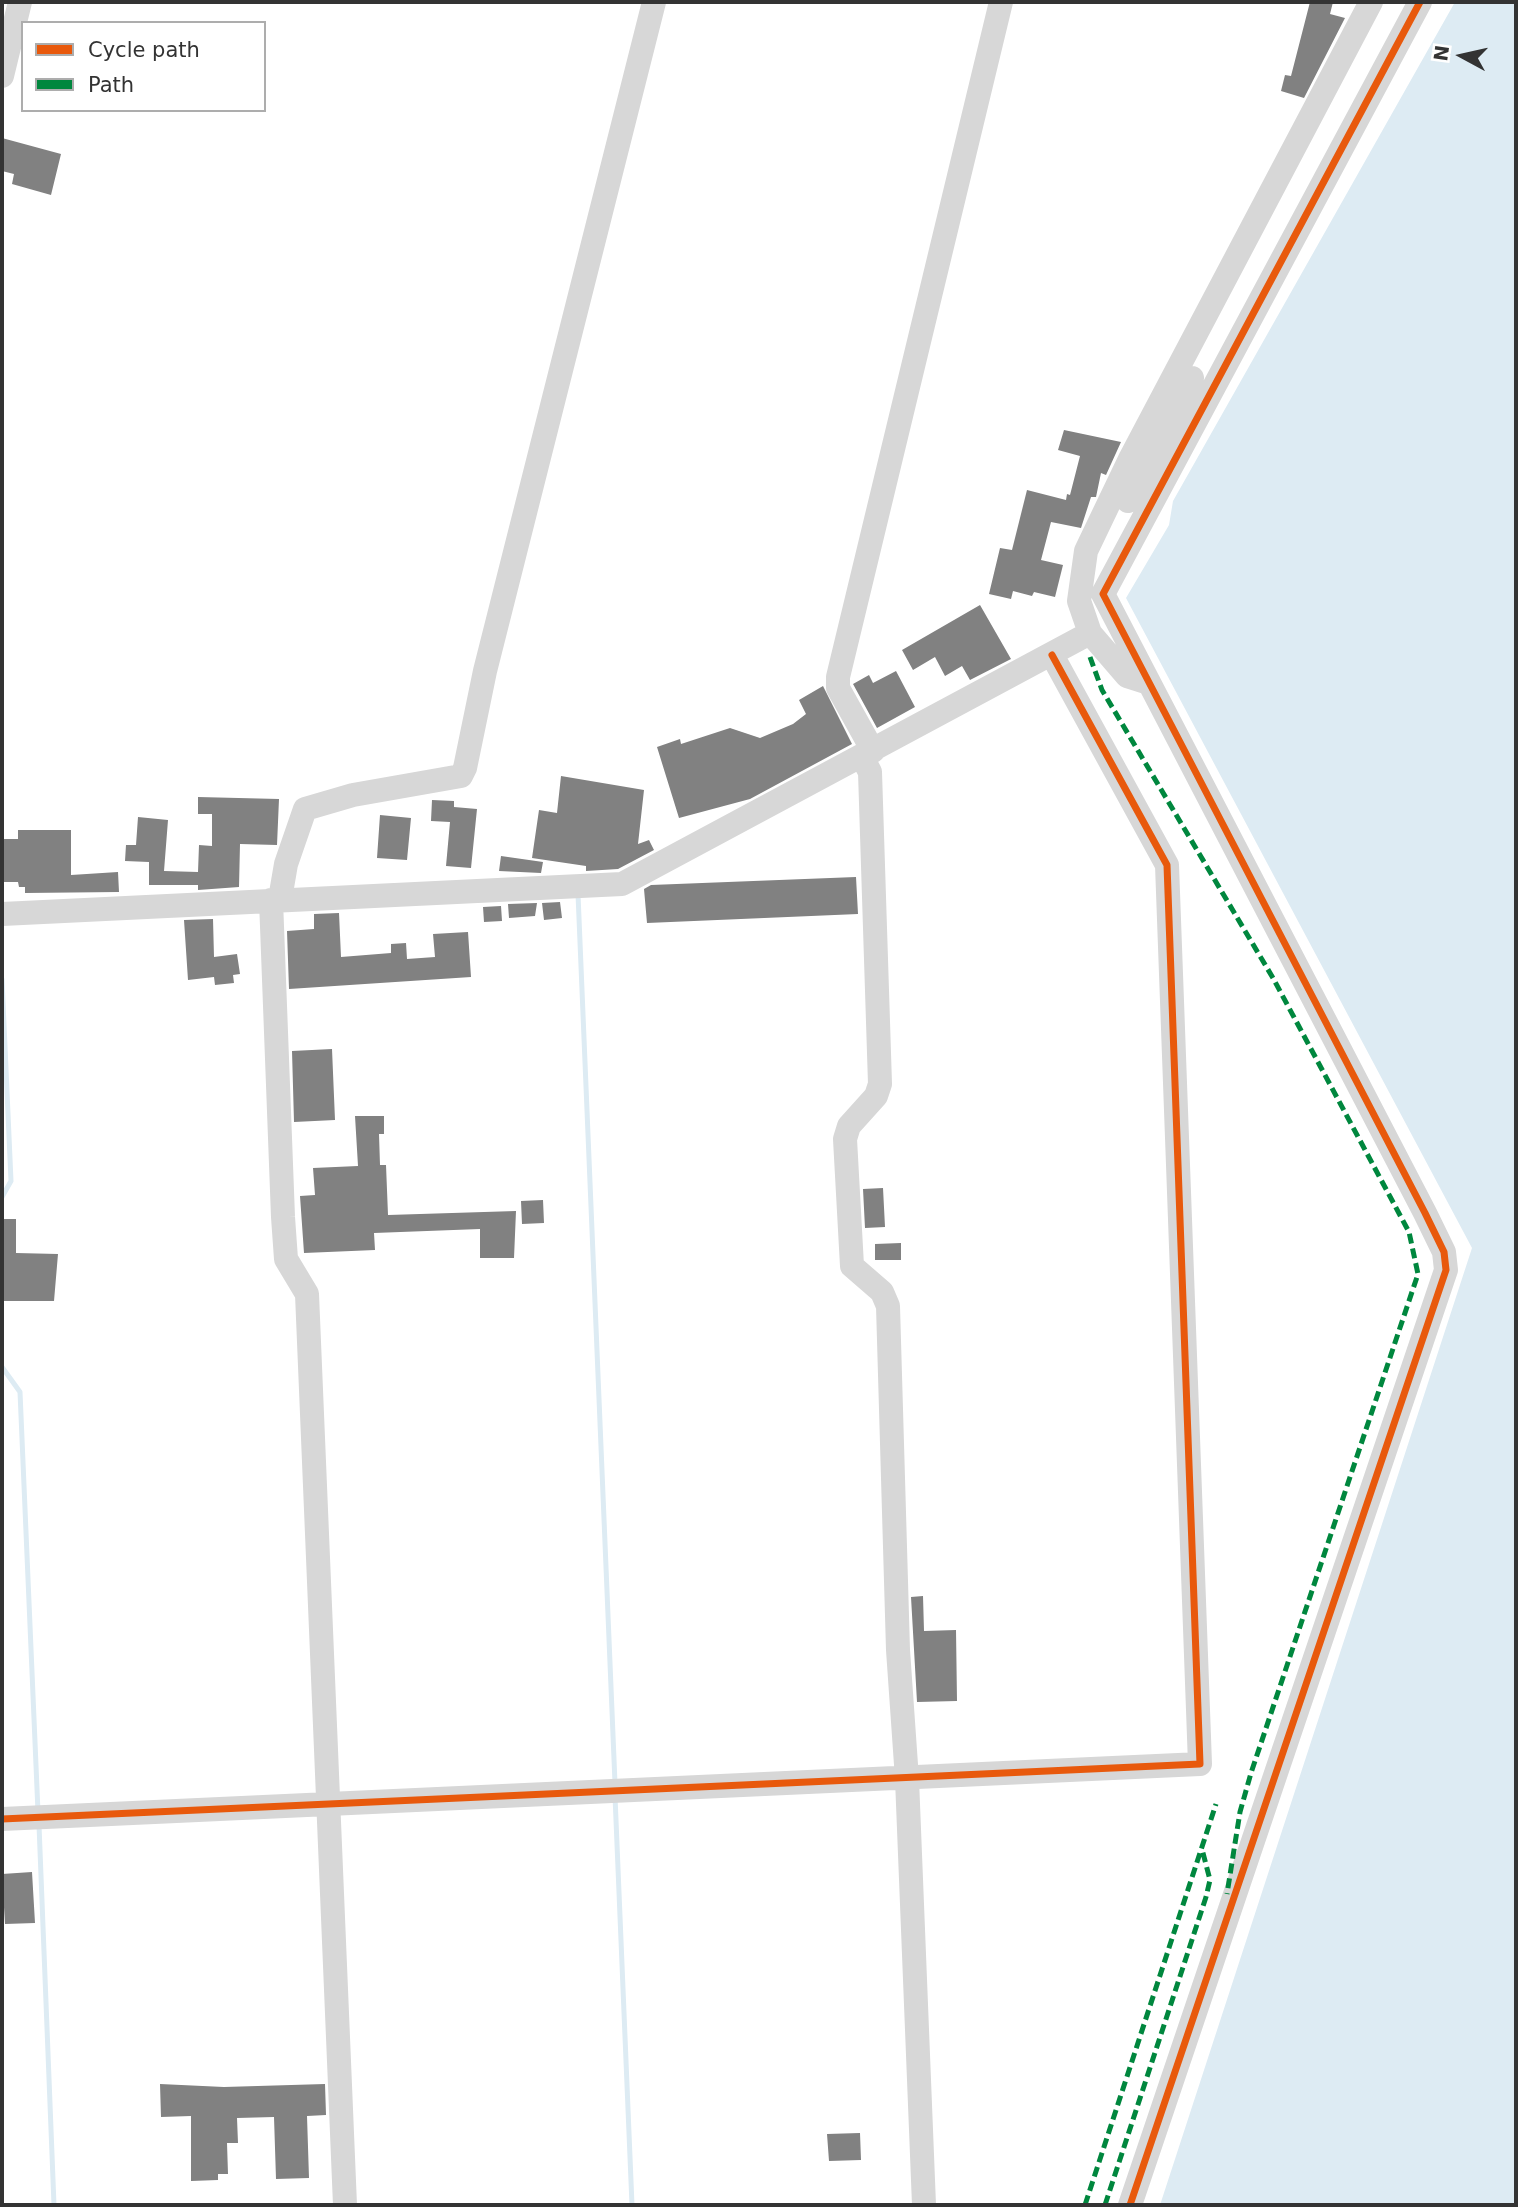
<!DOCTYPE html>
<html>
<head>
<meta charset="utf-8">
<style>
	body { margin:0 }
	#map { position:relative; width:1518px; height:2207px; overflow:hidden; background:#fff; font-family:"DejaVu Sans",sans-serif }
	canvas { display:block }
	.frame { position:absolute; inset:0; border:4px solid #333; pointer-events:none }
	.legend { position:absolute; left:21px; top:21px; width:245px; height:91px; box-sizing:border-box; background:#fff; border:2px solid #adadad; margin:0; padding:9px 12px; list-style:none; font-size:21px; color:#333 }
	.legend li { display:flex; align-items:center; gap:14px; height:35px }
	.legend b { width:35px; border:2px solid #adadad }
	.north { position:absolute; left:1427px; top:21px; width:70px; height:70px; -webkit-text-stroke:5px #fff; paint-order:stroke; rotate:278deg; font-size:19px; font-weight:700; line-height:28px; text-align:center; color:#333 }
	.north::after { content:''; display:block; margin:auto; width:24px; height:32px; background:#333; clip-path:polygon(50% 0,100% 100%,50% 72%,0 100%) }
</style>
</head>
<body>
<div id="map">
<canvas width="1518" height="2207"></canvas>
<div class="frame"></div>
<ul class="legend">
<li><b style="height:9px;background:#e8590c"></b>Cycle path</li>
<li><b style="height:9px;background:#00873e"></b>Path</li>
</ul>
<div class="north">N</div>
</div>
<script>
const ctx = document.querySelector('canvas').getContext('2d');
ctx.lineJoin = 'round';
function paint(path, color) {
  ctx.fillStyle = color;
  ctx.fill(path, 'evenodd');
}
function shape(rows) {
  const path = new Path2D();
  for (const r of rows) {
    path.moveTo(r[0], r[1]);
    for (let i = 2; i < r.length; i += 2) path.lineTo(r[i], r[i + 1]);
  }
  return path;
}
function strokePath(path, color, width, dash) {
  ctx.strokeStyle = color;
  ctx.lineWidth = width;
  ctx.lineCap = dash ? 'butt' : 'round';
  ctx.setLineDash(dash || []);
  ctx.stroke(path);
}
const water = shape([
	[1455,2,1516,2,1516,2205,1160,2205,1472,1248,1126,598,1169,525,1173,501]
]);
const stream = shape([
	[578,894,615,1783],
	[2,979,11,1181,2,1197],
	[2,1367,20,1392,38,1812],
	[615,1796,632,2205],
	[39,1825,54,2205]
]);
const building = shape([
	[1310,2,1333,2,1330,14,1345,18,1304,98,1281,91,1285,75,1291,76],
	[2,138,61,154,51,195,12,184,14,174,2,171],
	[1064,430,1121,442,1106,475,1101,473,1096,497,1091,497,1081,528,1051,522,1041,560,1063,565,1055,597,1034,592,1032,596,1013,591,1011,599,989,594,1000,548,1012,550,1027,490,1066,500,1067,494,1070,495,1080,456,1058,450],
	[980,605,1011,659,970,680,962,666,945,676,935,657,913,670,902,650],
	[896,671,915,707,877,728,853,684,869,675,873,683],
	[823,686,852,744,750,799,679,818,657,747,680,739,681,744,730,728,760,738,793,724,806,714,799,700],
	[561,776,644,790,638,844,649,840,654,850,618,869,586,871,586,866,532,858,539,810,557,813],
	[198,797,279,799,277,845,240,844,239,887,198,890,198,885,149,885,149,862,125,861,126,845,136,845,138,817,168,820,164,871,198,872,199,845,212,846,212,814,198,814],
	[432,800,454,801,454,807,477,809,471,868,446,866,450,822,431,821],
	[380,815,411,818,407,860,377,858],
	[18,830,71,830,71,875,118,872,119,892,25,893,25,887,19,887,18,882,2,882,2,839,18,839],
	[501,856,543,862,541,873,499,871],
	[856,877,858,914,647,923,644,889,651,885],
	[560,902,562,918,544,920,542,903],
	[537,903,535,916,509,918,508,904],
	[501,906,502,921,484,922,483,907],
	[339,913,341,957,391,953,391,944,406,943,407,959,435,957,433,934,468,932,471,977,289,989,287,931,314,929,314,914],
	[213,919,214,957,237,954,240,974,233,975,234,983,215,985,214,977,188,980,184,920],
	[332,1049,335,1120,294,1122,292,1051],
	[355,1116,384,1116,384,1134,379,1134,380,1165,386,1165,388,1215,516,1211,514,1258,480,1258,480,1229,374,1233,375,1250,304,1253,300,1196,315,1195,313,1168,358,1166],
	[883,1188,885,1227,865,1228,863,1189],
	[543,1200,544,1223,522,1224,521,1201],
	[2,1219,16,1219,16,1253,58,1254,54,1301,2,1301],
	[901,1243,901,1260,875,1260,875,1244],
	[923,1596,924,1631,956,1630,957,1701,917,1702,911,1597],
	[32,1872,35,1923,5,1924,2,1874],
	[160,2084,224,2087,325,2084,326,2115,307,2116,309,2178,276,2179,274,2117,237,2118,238,2143,227,2143,228,2174,218,2174,218,2180,191,2181,191,2116,161,2117],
	[860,2133,861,2160,829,2161,827,2134]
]);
const minor = shape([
	[2,76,20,2],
	[1128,501,1192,378],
	[1149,683,1127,676,1090,633,1079,601,1086,551,1131,457,1371,2],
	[873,751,838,688,838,677,1001,2],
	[862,757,870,772,880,1084,876,1096,849,1126,845,1139,852,1266,882,1292,888,1306,898,1650,907,1779,924,2205],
	[280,899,286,864,305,809,353,795,461,776,465,768,485,671,654,2],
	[271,900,283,1217,286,1259,307,1294,345,2205],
	[2,914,622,884,1090,633],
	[2,1819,1200,1764,1167,865,1052,655],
	[1130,2205,1446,1270,1444,1252,1425,1213,1103,594,1420,2]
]);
const quiet = shape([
	[1090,657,1102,690,1273,978,1409,1232,1418,1274,1251,1773,1240,1812,1227,1894],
	[1085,2205,1216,1804],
	[1105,2205,1206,1897,1210,1880,1202,1849]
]);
const cycleway = shape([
	[2,1819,1200,1764,1167,865,1052,655],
	[1130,2205,1446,1270,1444,1252,1425,1213,1103,594,1420,2]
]);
paint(water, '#ddebf3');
strokePath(stream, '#ddebf3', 5);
paint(building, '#818181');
strokePath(minor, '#d7d7d7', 24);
strokePath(quiet, '#00873e', 5, [10, 5]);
strokePath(cycleway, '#e8590c', 7);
</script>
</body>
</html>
